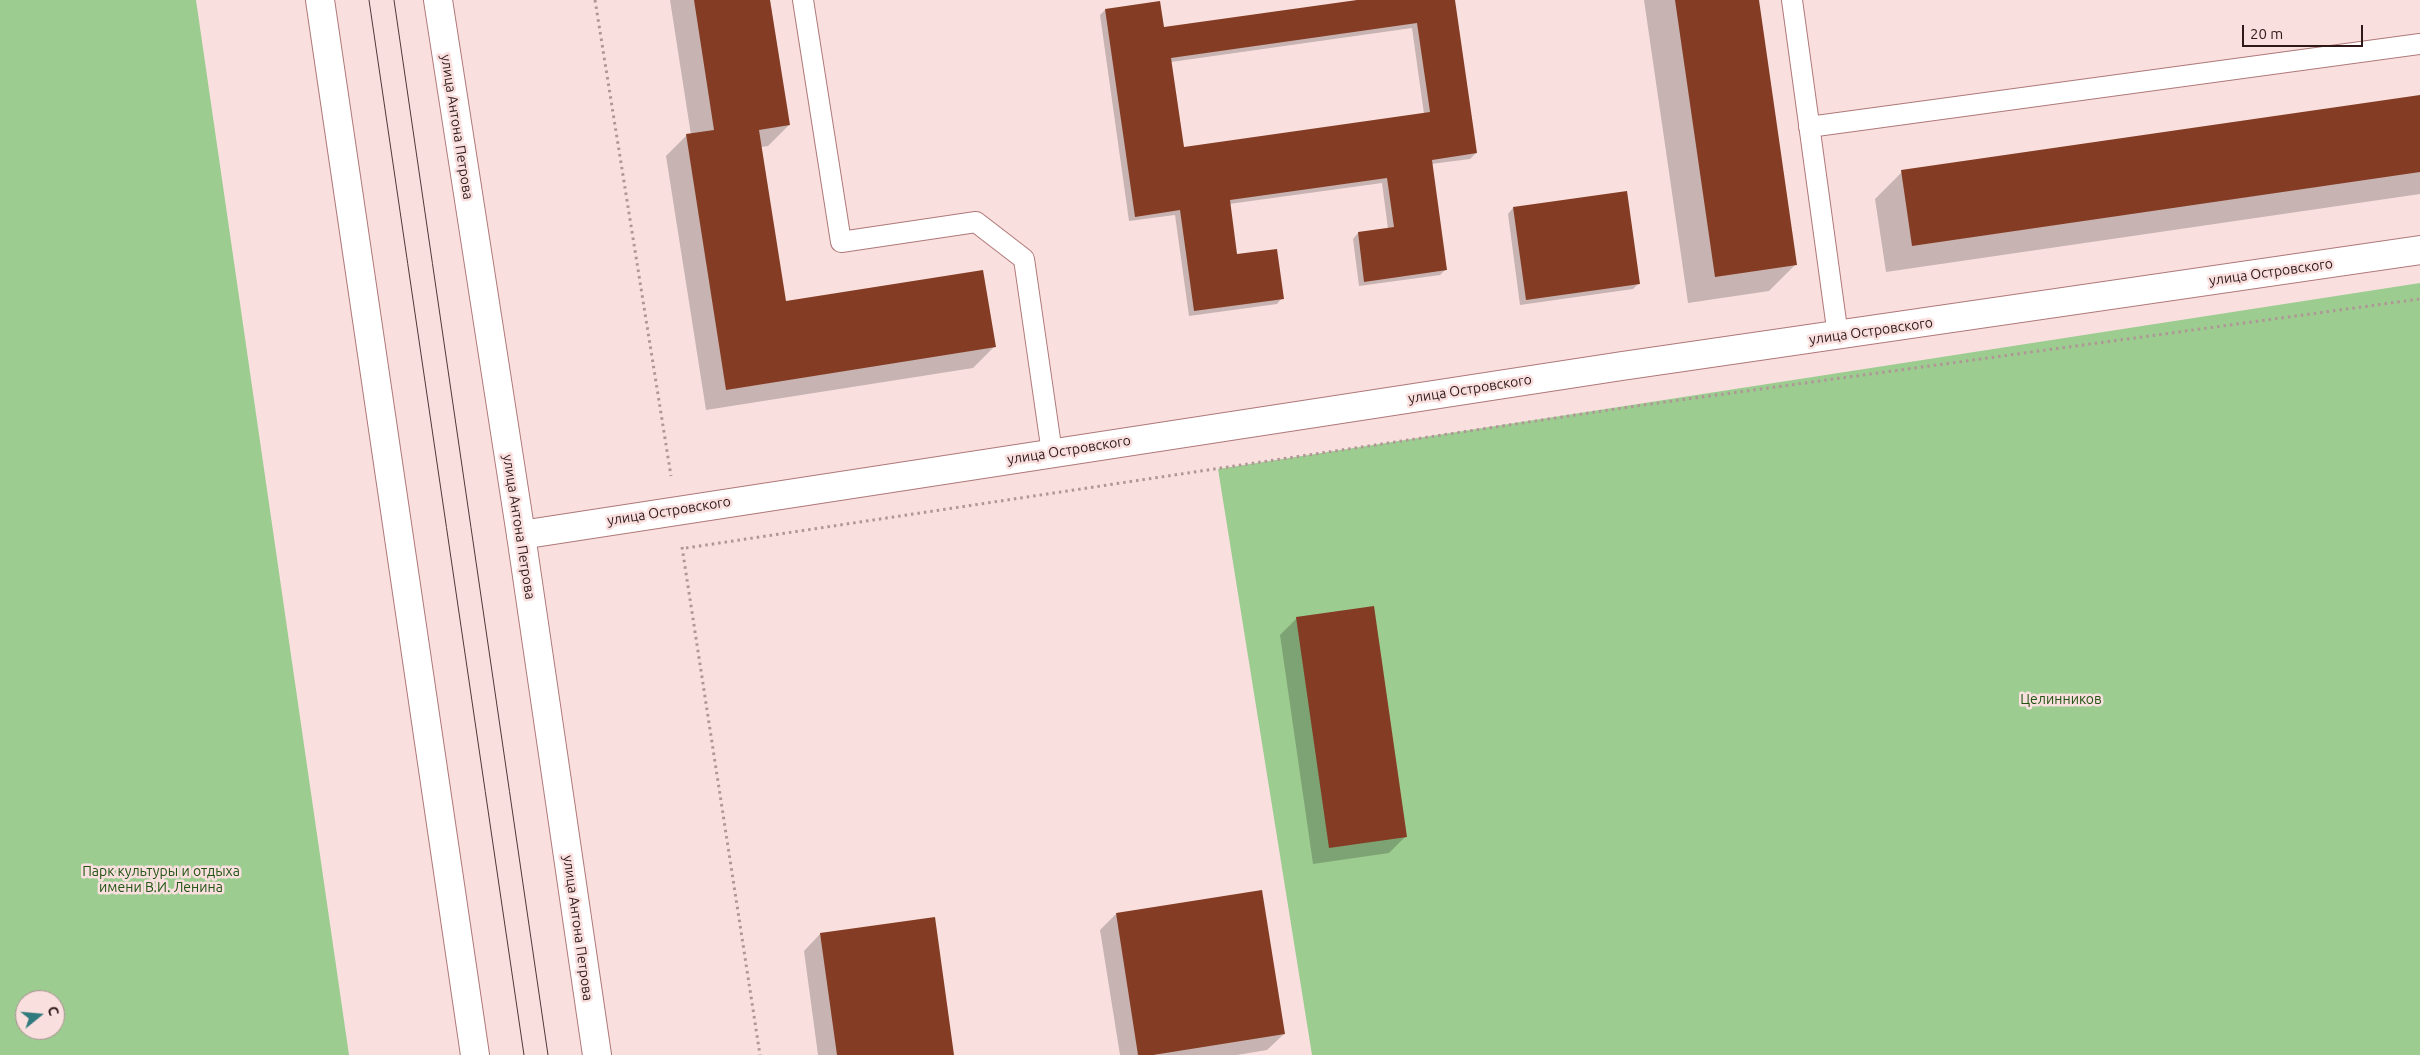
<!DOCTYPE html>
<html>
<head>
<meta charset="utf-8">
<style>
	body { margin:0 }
	#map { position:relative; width:2420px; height:1055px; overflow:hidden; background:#f9e0df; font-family:Ubuntu,sans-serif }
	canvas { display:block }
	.north { position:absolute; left:15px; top:990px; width:50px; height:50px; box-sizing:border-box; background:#f9e0df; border:1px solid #a8908f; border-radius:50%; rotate:73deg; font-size:14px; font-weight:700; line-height:20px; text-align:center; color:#2e1818 }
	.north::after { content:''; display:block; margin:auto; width:18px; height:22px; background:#317b7e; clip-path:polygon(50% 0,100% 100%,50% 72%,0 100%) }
	.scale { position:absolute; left:2242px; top:25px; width:121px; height:22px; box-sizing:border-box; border:2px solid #2e1818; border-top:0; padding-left:6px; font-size:15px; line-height:18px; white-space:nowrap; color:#2e1818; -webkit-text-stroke:4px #f9e0df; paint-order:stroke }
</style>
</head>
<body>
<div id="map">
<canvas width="2420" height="1055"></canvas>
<div class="north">С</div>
<div class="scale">20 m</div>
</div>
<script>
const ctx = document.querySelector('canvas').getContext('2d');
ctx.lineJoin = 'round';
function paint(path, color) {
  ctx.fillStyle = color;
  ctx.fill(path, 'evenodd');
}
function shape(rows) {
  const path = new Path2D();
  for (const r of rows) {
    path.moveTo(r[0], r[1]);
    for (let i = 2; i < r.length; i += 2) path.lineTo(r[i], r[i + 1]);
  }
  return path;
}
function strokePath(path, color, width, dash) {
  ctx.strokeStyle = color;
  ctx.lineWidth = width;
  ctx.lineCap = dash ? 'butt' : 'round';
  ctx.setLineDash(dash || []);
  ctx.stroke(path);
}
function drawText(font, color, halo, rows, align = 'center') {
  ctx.font = font + ' Ubuntu,sans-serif';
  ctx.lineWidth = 5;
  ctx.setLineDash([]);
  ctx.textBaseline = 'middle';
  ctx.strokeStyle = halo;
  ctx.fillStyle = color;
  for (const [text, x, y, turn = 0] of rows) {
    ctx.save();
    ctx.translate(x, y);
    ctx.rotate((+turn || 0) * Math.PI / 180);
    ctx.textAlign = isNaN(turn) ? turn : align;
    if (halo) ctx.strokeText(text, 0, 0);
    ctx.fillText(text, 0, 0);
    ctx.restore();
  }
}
const green = shape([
	[0,0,196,0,349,1055,0,1055],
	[25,1000,55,1000,55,1030,25,1030],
	[2420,283,2420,1055,1312,1055,1218,469]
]);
const shadow = shape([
	[670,0,770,0,789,125,768,146,761,147,785,302,994,347,973,368,706,410,666,156,687,135,691,135],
	[1366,0,1454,0,1476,153,1470,159,1431,164,1446,269,1440,275,1359,286,1353,239,1358,233,1388,229,1382,183,1229,204,1236,256,1282,298,1277,304,1189,316,1175,215,1129,221,1100,15,1105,10,1163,29],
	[1412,28,1424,114,1183,148,1171,62],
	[1644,0,1758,0,1796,264,1769,291,1688,303],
	[2420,96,2420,194,1886,272,1875,199,1902,172],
	[1513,208,1639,283,1633,289,1520,305,1508,214],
	[1297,618,1405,837,1389,853,1313,864,1280,635],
	[1116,914,1284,1034,1267,1050,1237,1055,1120,1055,1100,930],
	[820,934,953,1055,818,1055,804,951]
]);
const building = shape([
	[694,0,770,0,790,125,759,130,786,301,983,270,996,347,726,390,686,134,714,130],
	[1357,0,1455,0,1477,153,1432,160,1447,270,1364,282,1358,232,1394,227,1387,178,1230,200,1237,254,1277,249,1284,299,1194,311,1180,210,1135,217,1105,9,1160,1,1164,27],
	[1417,23,1430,112,1184,147,1171,58],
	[1675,0,1759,0,1797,265,1715,277],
	[2420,95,2420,172,1912,246,1901,170],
	[1627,191,1640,284,1526,300,1513,207],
	[1374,606,1407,837,1329,848,1296,617],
	[1262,890,1285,1034,1153,1055,1138,1055,1116,913],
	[935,917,954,1055,837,1055,820,933]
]);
const path = shape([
	[595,0,671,476],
	[682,547,760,1055],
	[686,548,1629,407,2420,299]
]);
const lane = shape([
	[803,0,841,242,976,222,1024,259,1052,453],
	[1792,0,1838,336],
	[1809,127,2420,44]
]);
const street = shape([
	[521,535,1622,366,2420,250]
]);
const secondary = shape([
	[320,0,475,1055],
	[438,0,521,535,597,1055]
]);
const tram = shape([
	[369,0,524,1055],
	[394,0,548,1055]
]);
const streetNames = [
	["улица Антона Петрова",457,127,81],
	["улица Островского",2271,272,-8],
	["улица Островского",1871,331,-8],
	["улица Островского",1470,389,-9],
	["улица Островского",1069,450,-9],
	["улица Островского",669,511,-9],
	["улица Антона Петрова",519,527,81],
	["улица Антона Петрова",578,928,82]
];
const parkNames = [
	["Целинников",2061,699],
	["Парк культуры и отдыха",161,871],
	["имени В.И. Ленина",161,887]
];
paint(green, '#9dcc91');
paint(shadow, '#0003');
paint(building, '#843d24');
strokePath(lane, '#af7878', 22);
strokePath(street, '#af7878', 30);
strokePath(secondary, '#af7878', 30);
strokePath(path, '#af9796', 3, [2.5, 4]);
strokePath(lane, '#fff', 20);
strokePath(street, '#fff', 28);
strokePath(secondary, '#fff', 28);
strokePath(tram, '#4f3838', 1);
drawText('14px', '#2e1818', '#f9e0df', streetNames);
drawText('14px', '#215312', '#f9e0df', parkNames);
</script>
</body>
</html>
